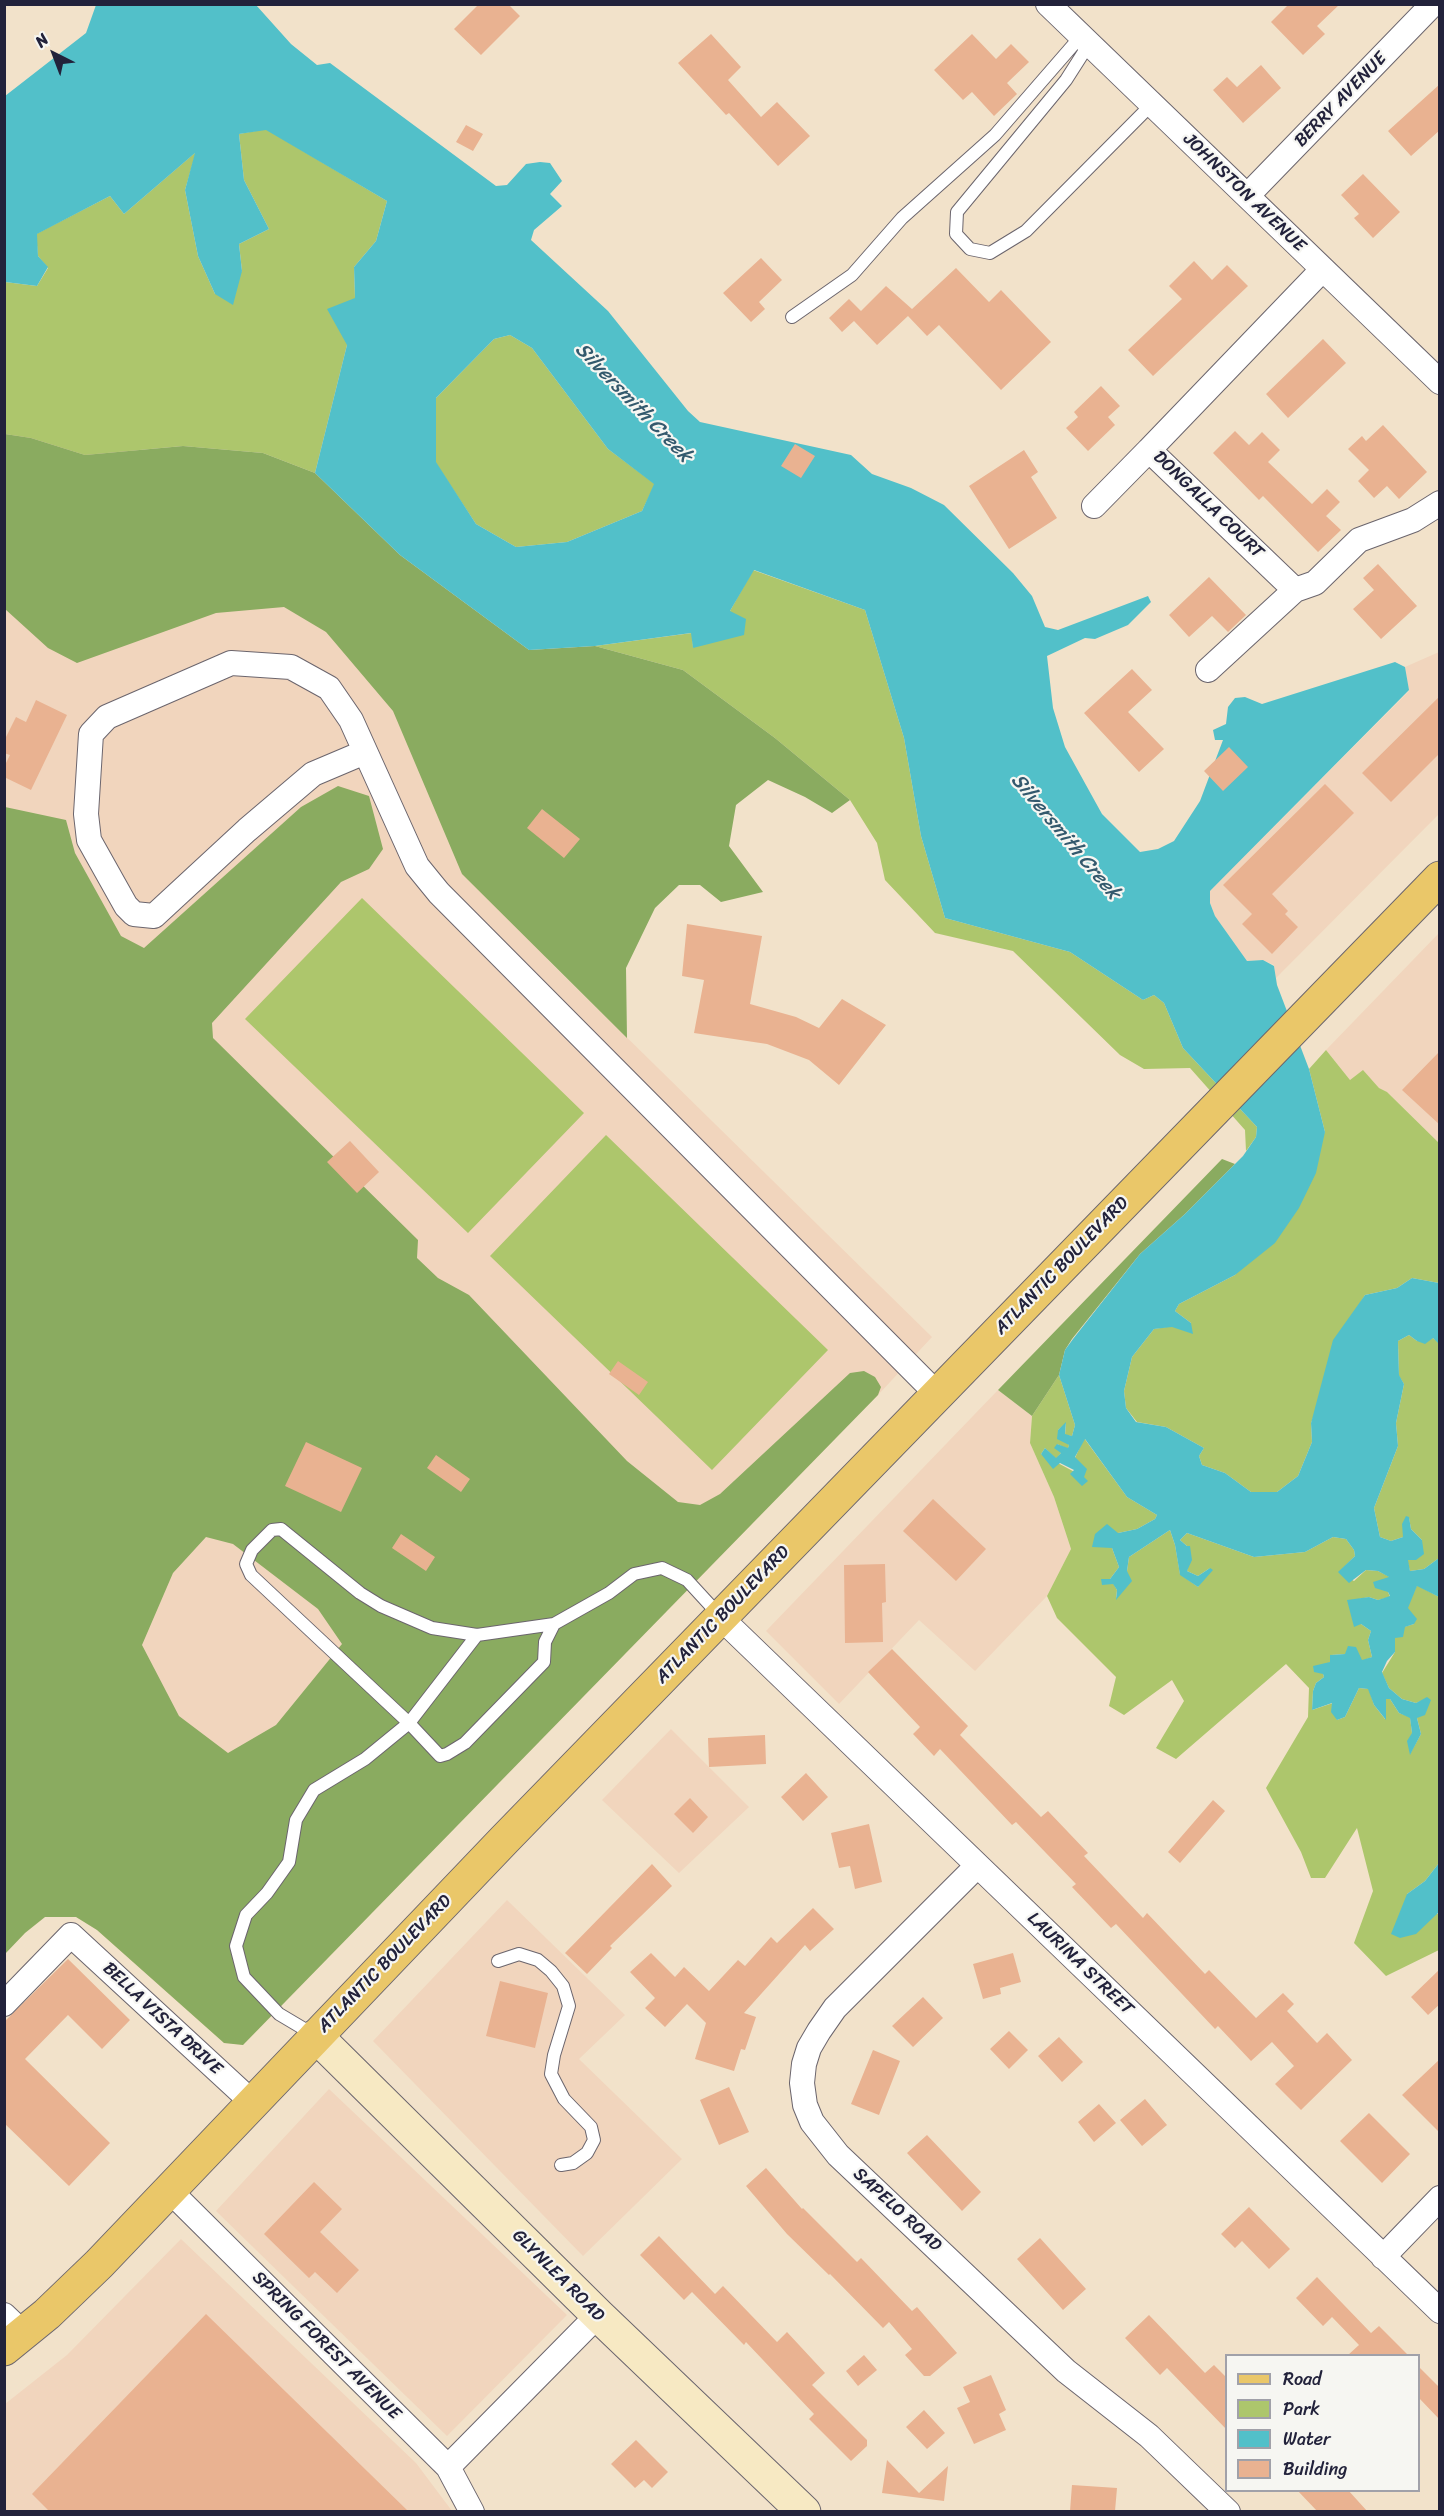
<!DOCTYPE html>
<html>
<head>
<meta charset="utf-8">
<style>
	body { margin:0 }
	#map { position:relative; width:1444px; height:2516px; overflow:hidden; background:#f2e2ca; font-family:Sriracha,sans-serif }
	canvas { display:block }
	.frame { position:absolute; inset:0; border:6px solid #22223b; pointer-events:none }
	.legend { position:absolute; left:1225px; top:2354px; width:195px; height:138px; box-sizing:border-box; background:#f6f6f2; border:2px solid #a1a1a9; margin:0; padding:8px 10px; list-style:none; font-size:18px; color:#22223b }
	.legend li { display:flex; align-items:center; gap:12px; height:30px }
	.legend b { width:30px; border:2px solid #a1a1a9 }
	.north { position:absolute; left:24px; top:24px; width:60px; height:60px; -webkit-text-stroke:4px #f6f6f2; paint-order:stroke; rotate:318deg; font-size:16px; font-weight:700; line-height:24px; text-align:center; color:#22223b }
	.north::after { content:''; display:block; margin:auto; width:21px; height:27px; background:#22223b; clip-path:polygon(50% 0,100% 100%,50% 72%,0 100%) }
</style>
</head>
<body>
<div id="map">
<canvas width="1444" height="2516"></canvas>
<div class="frame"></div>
<ul class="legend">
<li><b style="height:8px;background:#eac769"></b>Road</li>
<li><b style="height:16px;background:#adc66c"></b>Park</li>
<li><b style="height:16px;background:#52c0c9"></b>Water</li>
<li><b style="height:16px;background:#e9b291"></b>Building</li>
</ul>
<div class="north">N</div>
</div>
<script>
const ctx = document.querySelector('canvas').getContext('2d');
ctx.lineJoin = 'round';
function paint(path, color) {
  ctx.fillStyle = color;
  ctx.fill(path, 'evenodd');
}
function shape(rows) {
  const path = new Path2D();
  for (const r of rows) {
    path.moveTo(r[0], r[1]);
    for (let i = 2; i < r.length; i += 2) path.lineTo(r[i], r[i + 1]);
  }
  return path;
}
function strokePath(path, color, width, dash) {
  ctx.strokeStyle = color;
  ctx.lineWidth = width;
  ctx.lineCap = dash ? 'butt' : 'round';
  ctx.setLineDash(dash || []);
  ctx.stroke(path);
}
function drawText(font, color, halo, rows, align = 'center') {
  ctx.font = font + ' Sriracha,sans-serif';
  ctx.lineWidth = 4.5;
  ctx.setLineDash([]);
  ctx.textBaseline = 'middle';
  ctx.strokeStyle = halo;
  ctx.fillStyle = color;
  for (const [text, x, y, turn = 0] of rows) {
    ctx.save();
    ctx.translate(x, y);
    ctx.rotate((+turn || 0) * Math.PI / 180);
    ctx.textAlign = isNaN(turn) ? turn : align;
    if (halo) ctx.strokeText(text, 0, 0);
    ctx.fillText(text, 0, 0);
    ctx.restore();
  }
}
const built = shape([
	[5,434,315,473,400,555,529,650,595,646,547,959,932,1337,878,1395,243,2045,224,2043,97,1930,76,1917,45,1917,25,1933,5,1954],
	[1439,652,1439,814,1276,978,1274,965,1263,960,1247,961,1215,916,1210,903,1210,891,1409,691,1405,667],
	[1439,933,1439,1143,1387,1092,1379,1088,1363,1071,1350,1080,1326,1050],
	[998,1390,1032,1416,1030,1443,1054,1497,1071,1549,1047,1596,975,1671,919,1620,839,1704,766,1631],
	[671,1729,749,1807,679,1873,602,1800],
	[507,1900,625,2015,579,2059,682,2159,583,2256,373,2041],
	[329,2089,567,2315,447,2436,216,2211],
	[181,2239,416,2463,452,2511,5,2512,5,2404,67,2355]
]);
const green = shape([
	[266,129,387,201,376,241,354,267,355,298,347,345,315,473,263,453,183,446,85,455,31,438,5,434,5,282,37,286,48,268,38,256,36,234,110,196,124,214,196,152,185,190,198,256,215,294,242,271,239,244,269,229,244,180,239,134],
	[510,335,532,348,608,449,655,484,642,511,567,542,516,547,476,524,435,462,436,398,494,339],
	[753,570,865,610,904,738,921,836,945,918,1070,952,1143,1000,1154,995,1164,1003,1183,1048,1257,1127,1256,1137,1246,1151,1245,1130,1190,1068,1144,1069,1120,1055,1013,951,935,933,885,880,877,843,850,800,775,738,683,670,595,646,692,633,693,648,730,611],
	[362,898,584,1113,468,1233,245,1019],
	[1326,1050,1350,1080,1363,1070,1379,1088,1387,1092,1439,1143,1439,1283,1412,1278,1397,1288,1365,1295,1353,1315,1311,1423,1312,1442,1298,1476,1277,1492,1251,1492,1225,1473,1202,1465,1199,1456,1204,1448,1166,1427,1137,1422,1126,1408,1124,1391,1132,1357,1154,1329,1191,1323,1175,1311,1179,1304,1235,1275,1325,1132,1309,1069],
	[606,1135,828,1350,712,1470,490,1256],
	[1409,1335,1417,1341,1433,1338,1440,1344,1439,1558,1424,1569,1410,1571,1407,1560,1422,1540,1411,1529,1409,1518,1403,1537,1391,1541,1380,1537,1374,1508,1398,1446,1396,1423,1404,1384,1399,1376,1398,1341],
	[1059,1375,1075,1425,1072,1436,1065,1435,1066,1423,1058,1430,1069,1445,1068,1449,1057,1444,1061,1453,1056,1459,1045,1448,1041,1454,1084,1477,1075,1458,1084,1438,1127,1497,1157,1515,1155,1519,1137,1529,1118,1533,1112,1548,1119,1567,1110,1579,1102,1579,1113,1583,1117,1590,1116,1599,1127,1571,1129,1557,1170,1530,1175,1545,1180,1574,1198,1587,1210,1568,1198,1576,1187,1571,1190,1546,1187,1546,1180,1540,1187,1533,1254,1557,1305,1552,1333,1537,1346,1539,1354,1550,1355,1556,1339,1572,1354,1581,1366,1570,1378,1571,1390,1577,1388,1592,1390,1597,1378,1600,1369,1597,1359,1599,1361,1624,1371,1631,1368,1640,1372,1657,1362,1661,1345,1654,1331,1655,1330,1662,1323,1674,1324,1677,1316,1683,1313,1691,1312,1710,1333,1703,1337,1720,1345,1717,1359,1688,1369,1689,1374,1705,1385,1719,1386,1698,1390,1699,1399,1713,1410,1717,1412,1733,1410,1754,1421,1734,1417,1718,1427,1698,1416,1703,1402,1699,1389,1688,1382,1673,1395,1652,1395,1637,1404,1627,1414,1624,1407,1608,1417,1585,1439,1597,1439,1863,1425,1881,1407,1894,1438,1914,1439,1912,1439,1950,1386,1976,1354,1943,1373,1891,1357,1828,1325,1878,1311,1878,1301,1852,1266,1788,1308,1717,1309,1688,1286,1664,1176,1759,1156,1748,1184,1701,1172,1680,1124,1715,1109,1706,1116,1677,1057,1618,1047,1596,1071,1549,1054,1497,1030,1443,1032,1416]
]);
const forest = shape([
	[5,434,31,438,85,455,183,446,263,453,315,473,400,555,529,650,595,646,683,670,775,738,850,800,832,813,805,797,768,780,736,805,729,846,763,892,721,902,700,885,679,885,655,908,626,968,627,1038,462,874,393,711,326,632,284,607,216,613,77,663,48,648,5,609],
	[338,786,369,796,383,849,369,869,341,882,212,1023,213,1038,418,1240,417,1258,438,1278,469,1295,627,1461,678,1502,700,1505,720,1494,850,1373,864,1371,875,1377,881,1387,878,1395,243,2045,224,2043,97,1930,76,1917,45,1917,25,1933,5,1954,5,807,66,820,75,853,121,936,144,948,301,807],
	[206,1537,233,1544,318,1609,342,1644,276,1725,228,1753,179,1716,142,1645,173,1573],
	[1222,1159,1235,1164,1185,1214,1140,1254,1072,1339,1065,1350,1059,1375,1032,1416,998,1390]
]);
const water = shape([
	[96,5,256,5,291,44,317,65,330,63,496,186,507,185,526,164,540,162,550,163,562,181,550,194,562,206,534,230,531,240,608,311,688,411,700,422,851,455,872,474,911,488,944,505,1013,573,1032,596,1045,627,1058,630,1148,596,1151,602,1128,625,1095,639,1085,638,1047,656,1053,708,1065,747,1102,814,1140,852,1158,849,1174,841,1200,801,1223,740,1215,740,1213,730,1226,724,1228,707,1235,698,1245,697,1262,704,1395,662,1405,667,1409,690,1210,891,1210,903,1215,916,1247,961,1263,960,1274,966,1277,985,1309,1069,1325,1132,1316,1173,1299,1208,1275,1243,1235,1275,1179,1304,1175,1311,1191,1323,1193,1334,1172,1327,1154,1329,1132,1357,1124,1391,1126,1408,1136,1422,1166,1427,1204,1448,1199,1456,1202,1465,1225,1473,1251,1492,1277,1492,1298,1476,1312,1442,1311,1423,1333,1340,1365,1295,1397,1288,1412,1278,1439,1283,1439,1344,1433,1338,1425,1344,1417,1341,1409,1335,1398,1341,1399,1375,1404,1384,1396,1423,1398,1446,1374,1508,1380,1537,1391,1541,1403,1537,1402,1524,1406,1516,1409,1517,1411,1529,1422,1540,1424,1554,1416,1560,1408,1560,1410,1571,1424,1569,1439,1558,1439,1597,1417,1586,1408,1608,1417,1619,1414,1624,1405,1627,1403,1637,1395,1638,1395,1652,1387,1661,1382,1672,1389,1688,1402,1699,1416,1703,1427,1697,1431,1700,1425,1715,1417,1718,1421,1734,1410,1755,1407,1741,1412,1733,1410,1718,1399,1713,1390,1699,1386,1699,1386,1720,1374,1705,1368,1689,1359,1688,1345,1717,1337,1720,1331,1712,1332,1703,1312,1710,1313,1691,1316,1683,1324,1677,1323,1674,1314,1672,1313,1666,1330,1662,1330,1655,1345,1654,1348,1646,1356,1647,1362,1660,1372,1657,1368,1640,1371,1631,1361,1624,1354,1627,1347,1600,1369,1597,1378,1600,1390,1596,1388,1592,1375,1588,1373,1582,1389,1577,1378,1571,1366,1570,1349,1583,1338,1572,1355,1556,1354,1550,1346,1539,1333,1537,1305,1552,1254,1557,1187,1533,1180,1540,1187,1546,1190,1546,1192,1560,1187,1571,1198,1576,1210,1568,1213,1570,1198,1587,1180,1575,1175,1545,1170,1530,1129,1557,1127,1571,1132,1581,1116,1600,1117,1590,1113,1584,1102,1585,1101,1579,1110,1579,1119,1567,1112,1548,1092,1547,1095,1534,1107,1524,1118,1533,1137,1529,1155,1519,1157,1515,1127,1497,1085,1439,1075,1457,1087,1469,1084,1477,1088,1481,1082,1486,1070,1474,1074,1470,1060,1463,1053,1469,1041,1454,1045,1448,1056,1458,1061,1453,1054,1448,1057,1444,1068,1448,1069,1445,1057,1439,1058,1430,1066,1422,1065,1434,1072,1436,1075,1425,1059,1375,1065,1350,1073,1339,1140,1254,1185,1214,1243,1156,1256,1137,1257,1127,1183,1048,1164,1003,1154,995,1143,1000,1070,952,945,918,921,836,904,738,865,610,754,570,730,611,746,619,744,635,693,648,691,633,595,646,529,650,400,555,315,473,347,345,327,309,355,298,354,267,376,241,387,201,266,130,239,134,244,180,269,229,239,244,242,271,233,305,215,294,198,256,185,190,195,153,124,214,110,196,37,234,38,256,48,267,37,286,5,282,5,96,86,33],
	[510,335,532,348,608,449,654,484,642,511,567,542,516,547,476,524,436,462,436,398,494,339],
	[1439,1863,1439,1912,1416,1934,1400,1938,1391,1934,1407,1894,1425,1881]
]);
const building = shape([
	[479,4,508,4,520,16,481,55,454,29],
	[1289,4,1340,4,1317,26,1325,34,1303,55,1271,22],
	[711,34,741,67,728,80,761,117,777,102,810,136,778,166,729,113,726,115,678,63],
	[972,34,996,59,1011,44,1029,62,1007,83,1017,94,994,116,972,92,963,100,934,70],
	[1261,65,1281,88,1243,123,1213,90,1227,77,1237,87],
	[1440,84,1440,130,1411,156,1388,131],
	[466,125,483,134,473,151,456,142],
	[1363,174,1400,212,1373,238,1354,218,1359,214,1341,195],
	[761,258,782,280,759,302,765,309,751,322,723,293],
	[1194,261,1212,280,1227,265,1248,286,1153,376,1128,350,1182,299,1169,286],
	[956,268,989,302,1001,290,1051,342,1001,390,939,325,927,336,908,316,877,345,854,321,842,332,829,318,849,299,861,311,886,286,912,309],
	[1323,339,1346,363,1288,418,1266,394],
	[1101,386,1120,406,1108,417,1115,425,1088,451,1066,428,1078,417,1074,412],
	[1383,425,1427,472,1399,499,1387,486,1374,498,1358,481,1369,470,1348,449,1362,436,1366,441],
	[1235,431,1249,445,1262,432,1280,450,1268,462,1312,504,1327,489,1340,502,1326,516,1341,530,1318,552,1263,496,1259,500,1213,453],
	[795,444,815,456,801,478,781,466],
	[1024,450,1038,472,1031,477,1057,518,1009,549,969,486],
	[1378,564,1417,606,1381,639,1353,609,1374,590,1363,578],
	[1209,577,1246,615,1228,632,1212,616,1189,637,1169,615],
	[1132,669,1152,690,1128,712,1164,749,1139,772,1084,713],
	[1440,696,1440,753,1391,802,1362,773],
	[36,700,67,715,31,790,4,777,4,767,10,755,4,753,4,741,16,717,26,722],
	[1229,747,1248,767,1223,791,1204,771],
	[1325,784,1354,813,1272,894,1288,911,1285,914,1298,927,1272,954,1242,924,1252,914,1223,885],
	[542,809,580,839,564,858,527,828],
	[687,924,762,936,750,1004,796,1017,819,1028,842,999,886,1025,839,1085,809,1060,767,1044,694,1033,704,980,682,976],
	[1440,1051,1440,1125,1402,1090],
	[350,1141,379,1172,357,1193,327,1162],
	[618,1361,648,1382,639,1395,609,1374],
	[306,1442,362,1468,341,1512,285,1486],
	[436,1455,470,1479,461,1492,427,1468],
	[933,1499,986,1549,956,1581,903,1531],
	[401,1534,435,1557,426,1571,392,1548],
	[885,1564,886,1602,882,1603,883,1642,845,1643,844,1565],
	[892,1649,968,1726,960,1735,1041,1817,1048,1811,1088,1853,1084,1856,1143,1918,1147,1913,1205,1974,1209,1970,1256,2018,1283,1993,1294,2004,1287,2011,1317,2043,1327,2033,1352,2060,1301,2110,1275,2084,1294,2066,1272,2042,1251,2061,1218,2026,1215,2029,1116,1924,1111,1928,1072,1887,1076,1884,1016,1822,1012,1825,940,1749,934,1756,913,1734,920,1727,868,1672],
	[765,1735,766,1764,709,1767,708,1738],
	[806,1773,828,1797,803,1821,781,1797],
	[690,1798,708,1817,693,1833,674,1814],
	[1213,1800,1225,1811,1180,1863,1168,1852],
	[869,1824,882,1882,855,1889,850,1866,839,1868,831,1833],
	[652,1864,672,1886,610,1946,612,1948,587,1974,565,1953],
	[813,1908,834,1929,810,1951,805,1945,744,2013,756,2017,745,2050,741,2049,734,2071,695,2059,706,2023,687,2004,665,2027,645,2008,655,1998,630,1972,651,1953,675,1977,684,1967,709,1991,738,1960,745,1966,771,1937,777,1943],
	[1013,1953,1021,1982,1000,1988,1001,1994,983,1999,973,1964],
	[68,1959,130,2020,102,2049,68,2015,25,2059,110,2143,69,2186,4,2123,4,2022],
	[1440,1969,1440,2004,1428,2015,1411,1997],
	[500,1981,548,1993,535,2048,486,2036],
	[923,1997,943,2018,913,2047,892,2026],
	[1009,2031,1028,2050,1009,2069,990,2049],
	[1059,2037,1083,2062,1062,2082,1038,2056],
	[873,2050,900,2061,879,2115,851,2104],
	[1440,2059,1440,2133,1402,2095],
	[729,2087,749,2132,719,2145,700,2100],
	[1145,2099,1167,2125,1142,2146,1120,2120],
	[1099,2104,1116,2123,1094,2142,1078,2122],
	[1369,2113,1410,2154,1382,2183,1340,2141],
	[927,2135,981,2192,962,2211,907,2153],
	[766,2168,802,2209,803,2208,857,2262,861,2258,912,2311,917,2307,957,2353,930,2376,924,2376,905,2355,912,2349,889,2322,883,2328,830,2274,829,2275,787,2234,746,2186],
	[314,2182,342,2209,320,2232,359,2270,337,2293,315,2272,309,2278,264,2234],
	[1249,2207,1290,2249,1269,2269,1242,2241,1235,2248,1221,2234],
	[659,2236,715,2294,723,2286,777,2342,787,2332,825,2373,812,2385,867,2440,867,2446,851,2461,809,2419,814,2414,746,2342,744,2345,692,2292,684,2300,640,2255],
	[1040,2238,1086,2289,1063,2310,1017,2259],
	[1317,2277,1371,2333,1379,2326,1408,2355,1348,2355,1359,2345,1332,2317,1323,2326,1296,2298],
	[206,2314,408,2511,49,2511,32,2494],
	[1149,2315,1205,2373,1214,2365,1227,2378,1227,2430,1167,2368,1160,2375,1125,2338],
	[864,2355,877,2370,858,2386,846,2371],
	[1419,2367,1440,2388,1440,2420,1419,2398],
	[991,2375,1006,2410,999,2414,1006,2430,974,2444,957,2408,970,2402,963,2387],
	[924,2410,945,2433,927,2449,906,2427],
	[636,2440,668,2472,652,2488,644,2480,635,2488,611,2464],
	[887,2460,919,2493,948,2466,944,2501,882,2493],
	[1072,2485,1117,2488,1115,2511,1070,2511],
	[1297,2490,1348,2490,1367,2511,1317,2511]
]);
const lane = shape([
	[1089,44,1066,80,957,212,956,234,970,249,990,253,1026,231,1152,104],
	[792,317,852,275,902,218,995,135,1081,36],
	[554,1624,545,1642,544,1662,465,1743,447,1754,440,1756,409,1723,251,1575,246,1564,252,1550,272,1530,281,1529,360,1593,381,1606,432,1628,477,1635,554,1624,609,1593,634,1574,662,1568,687,1580,720,1616],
	[498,1961,519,1954,538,1960,551,1971,563,1986,569,2006,554,2055,551,2074,564,2099,591,2127,594,2140,587,2153,573,2163,561,2165],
	[316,2036,279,2014,244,1977,236,1946,246,1915,267,1893,289,1862,296,1820,314,1790,365,1759,409,1723,477,1635]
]);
const street = shape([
	[1048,4,1440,382],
	[1248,195,1433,4],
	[1322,270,1149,450,1295,590,1315,583,1359,540,1413,520,1440,503],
	[1094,506,1149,450],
	[1208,670,1295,590],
	[365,752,313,774,247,830,154,916,134,914,126,906,89,840,86,814,91,734,107,717,231,663,291,667,329,688,351,720,417,866,439,893,938,1395],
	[720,1617,1440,2311],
	[977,1866,835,2008,819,2031,809,2048,804,2064,802,2083,805,2105,812,2122,838,2155,1066,2371,1149,2436,1228,2512],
	[4,2004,71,1935,253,2103],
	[169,2190,448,2467,472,2512],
	[1383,2257,1440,2198],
	[4,2315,23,2333],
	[448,2467,598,2315]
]);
const secondary = shape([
	[316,2036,598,2315,804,2512]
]);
const primary = shape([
	[4,2349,47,2314,99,2264,505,1839,1440,878]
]);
const streetNames = [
	["BERRY AVENUE",1341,100,-46],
	["JOHNSTON AVENUE",1244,193,44],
	["DONGALLA COURT",1208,505,44],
	["ATLANTIC BOULEVARD",1062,1266,-46],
	["ATLANTIC BOULEVARD",723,1615,-46],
	["ATLANTIC BOULEVARD",385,1964,-46],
	["LAURINA STREET",1080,1964,44],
	["BELLA VISTA DRIVE",162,2019,43],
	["SAPELO ROAD",897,2210,43],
	["GLYNLEA ROAD",558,2276,45],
	["SPRING FOREST AVENUE",326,2346,45]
];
const waterNames = [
	["Silversmith Creek",633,403,46],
	["Silversmith Creek",1065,837,50]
];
paint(built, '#f1d5bd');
paint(green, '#adc66c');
paint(forest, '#8aab60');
paint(water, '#52c0c9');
paint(building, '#e9b291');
strokePath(lane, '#6b656d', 14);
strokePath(street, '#6b656d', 26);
strokePath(secondary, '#6b656d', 35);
strokePath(primary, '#6b656d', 35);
strokePath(lane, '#fff', 12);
strokePath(street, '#fff', 24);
strokePath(secondary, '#f7e9c3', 33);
strokePath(primary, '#eac769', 33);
drawText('18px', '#22223b', '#f6f6f2', streetNames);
drawText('italic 20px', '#33596d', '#f6f6f2', waterNames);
</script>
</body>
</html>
